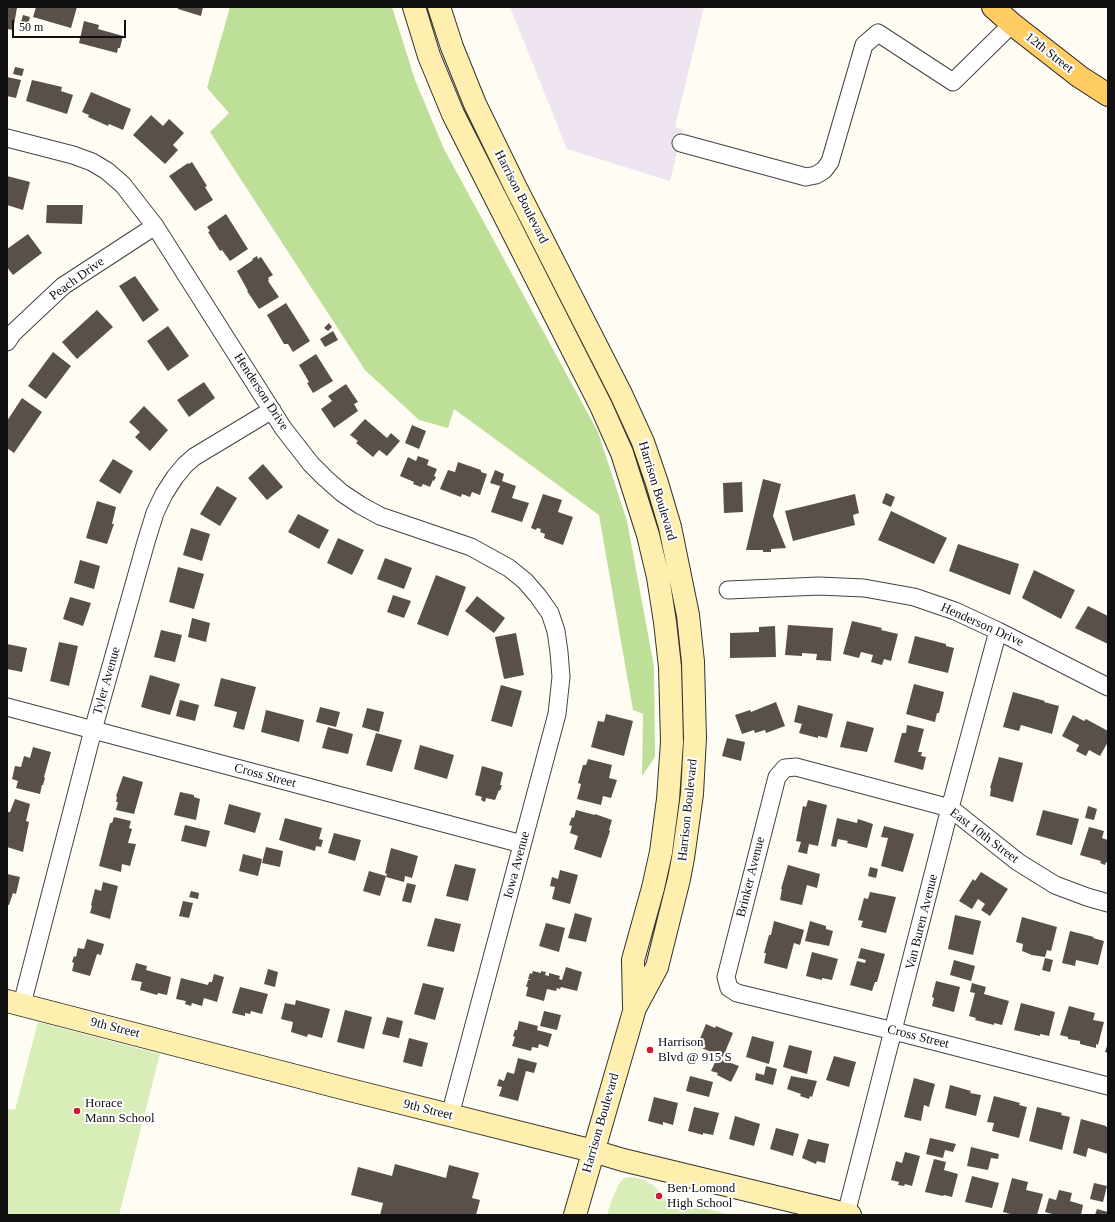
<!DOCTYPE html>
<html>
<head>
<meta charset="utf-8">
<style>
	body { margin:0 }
	#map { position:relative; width:1115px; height:1222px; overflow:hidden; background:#fffcf3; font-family:"Times New Roman",serif }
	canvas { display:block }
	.frame { position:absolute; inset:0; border:8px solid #101010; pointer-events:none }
	.scale { position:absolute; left:12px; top:20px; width:114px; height:18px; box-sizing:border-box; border:2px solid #101010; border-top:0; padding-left:5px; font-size:12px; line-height:14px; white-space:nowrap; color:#101010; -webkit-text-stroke:3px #fff; paint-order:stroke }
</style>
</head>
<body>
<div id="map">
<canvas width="1115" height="1222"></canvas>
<div class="frame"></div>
<div class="scale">50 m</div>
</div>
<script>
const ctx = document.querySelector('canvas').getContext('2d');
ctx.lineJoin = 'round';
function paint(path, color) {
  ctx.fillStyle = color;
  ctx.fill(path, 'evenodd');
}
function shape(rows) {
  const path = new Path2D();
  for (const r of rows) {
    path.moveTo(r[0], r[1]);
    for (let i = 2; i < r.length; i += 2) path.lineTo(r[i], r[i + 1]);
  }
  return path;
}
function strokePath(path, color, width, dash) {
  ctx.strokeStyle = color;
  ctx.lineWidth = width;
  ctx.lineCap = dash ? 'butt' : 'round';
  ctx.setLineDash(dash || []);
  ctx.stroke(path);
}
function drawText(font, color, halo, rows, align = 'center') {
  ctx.font = font + ' "Times New Roman",serif';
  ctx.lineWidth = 4;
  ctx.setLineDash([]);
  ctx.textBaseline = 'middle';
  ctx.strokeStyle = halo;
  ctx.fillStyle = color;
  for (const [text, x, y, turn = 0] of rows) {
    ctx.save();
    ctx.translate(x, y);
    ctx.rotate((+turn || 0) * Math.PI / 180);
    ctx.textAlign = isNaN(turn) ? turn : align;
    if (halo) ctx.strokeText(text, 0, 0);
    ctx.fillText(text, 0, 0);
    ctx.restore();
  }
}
const industrial = shape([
	[510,7,704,7,675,127,683,129,670,181,567,149]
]);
const green = shape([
	[38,1022,160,1054,119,1215,7,1215,7,1109,15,1110],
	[630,1177,642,1179,653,1185,666,1198,730,1215,607,1215,612,1199,619,1184,624,1178]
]);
const forest = shape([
	[230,7,392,7,415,80,444,149,598,432,627,521,654,667,655,757,642,776,643,714,633,710,599,515,454,409,448,428,419,420,365,370,210,132,229,113,207,88]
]);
const building = shape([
	[7,7,17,8,13,30,7,29],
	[36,7,77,7,71,28,33,17],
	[178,7,203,7,201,16,178,9],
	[23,15,30,17,28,24,21,22],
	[84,21,99,25,98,29,123,36,120,48,118,48,117,53,79,43],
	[15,67,24,69,22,76,13,74],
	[7,77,21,80,16,98,7,96],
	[32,80,62,87,61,91,73,95,67,114,26,101],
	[91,92,131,109,123,130,109,124,108,126,88,117,89,115,82,112],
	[151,115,163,126,169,119,184,133,173,145,178,150,165,164,133,135],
	[192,162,207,186,205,187,213,200,195,211,169,176,188,163,189,164],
	[7,176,30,182,23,210,7,205],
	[47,205,83,205,82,224,46,223],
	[226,214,248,249,230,261,222,250,220,251,208,232,210,231,207,227],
	[28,234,42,253,13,275,7,267,7,249],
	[257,256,258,259,261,257,273,275,268,278,269,280,268,281,279,297,259,309,247,291,248,291,237,271,253,260,252,259],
	[135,276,159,310,143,322,119,286],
	[286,303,310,341,293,352,288,344,284,344,267,315],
	[97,310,113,327,77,359,62,342],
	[329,323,332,327,328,331,324,328],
	[168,326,189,356,168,371,147,341],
	[333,331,338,340,325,347,320,339],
	[53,352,71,366,46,399,28,386],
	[316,354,333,381,313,393,307,383,309,382,299,365],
	[204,382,215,398,189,417,177,400],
	[346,384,358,402,354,404,358,411,334,428,321,409,332,401,328,396],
	[22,398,42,412,14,453,7,448,7,421],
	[144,406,168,430,150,451,135,437,140,432,129,422],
	[365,419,387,438,391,433,400,441,387,456,379,450,373,457,356,443,358,441,350,435],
	[412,425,426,431,419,449,405,443],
	[418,456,429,460,427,465,437,469,434,476,436,477,434,481,433,480,430,487,423,484,421,487,413,484,414,482,400,476,408,457,416,461],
	[113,459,133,471,120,494,99,481],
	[458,462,481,470,481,472,487,474,480,495,472,492,470,497,462,494,461,497,440,489,448,470,455,472],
	[263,464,283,487,267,500,248,478],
	[495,470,504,474,502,481,516,486,512,498,529,503,522,522,491,512,500,486,490,483],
	[763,479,781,484,773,516,786,548,771,549,771,552,763,552,763,550,746,550],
	[742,482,743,512,724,513,723,483],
	[217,486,237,498,220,526,200,514],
	[886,493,895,497,891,507,882,503],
	[543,494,562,500,558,512,573,517,563,545,544,538,545,534,540,532,541,529,537,528,536,530,531,528],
	[855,494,859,513,853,515,855,525,793,541,785,511],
	[97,501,116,507,112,524,114,524,107,544,86,538],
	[891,511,947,538,934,564,878,540],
	[298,514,329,530,319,549,288,532],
	[191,528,210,534,202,561,183,555],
	[338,538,364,550,352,575,327,563],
	[958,544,1019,564,1010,595,949,571],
	[385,558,412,568,404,589,377,579],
	[80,560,100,566,94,589,74,583],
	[178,567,204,574,194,609,169,602],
	[1034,570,1075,590,1061,619,1022,598],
	[436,575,466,587,448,636,417,624],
	[393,595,411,601,404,618,387,612],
	[477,596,505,618,494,633,465,611],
	[70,597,91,603,83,626,63,619],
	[1088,606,1108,616,1108,644,1075,628],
	[192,618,210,623,206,642,188,637],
	[852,621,882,628,881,630,898,634,891,661,884,659,882,665,871,662,873,655,861,652,859,658,843,654],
	[788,625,833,628,831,661,816,660,817,654,802,653,802,656,785,655],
	[775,626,776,657,730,658,730,633,759,632,759,627],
	[161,630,182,635,175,662,154,657],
	[516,633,524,675,504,679,495,637],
	[915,636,946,644,946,646,954,648,948,673,908,663],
	[59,642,78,646,69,686,50,681],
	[7,644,27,648,22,672,7,669],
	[150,675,180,684,170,715,141,707],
	[221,678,256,687,244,730,233,727,237,712,214,706],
	[914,684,944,692,939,713,937,713,935,722,906,714],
	[501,685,522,691,512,727,491,721],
	[1013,692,1045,701,1044,702,1059,706,1052,734,1021,725,1019,731,1003,727],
	[180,700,199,705,195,721,176,716],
	[776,702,785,726,766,733,765,730,755,733,754,730,742,734,735,715,750,710,751,712],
	[798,705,833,714,827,738,818,736,818,738,799,733,802,724,794,722],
	[320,707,340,712,336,727,316,722],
	[367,708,384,712,379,732,362,727],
	[266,710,304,720,299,742,261,732],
	[606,714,633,721,624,756,591,747,598,721,604,722],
	[1073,715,1084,721,1086,719,1108,731,1108,742,1100,756,1089,750,1086,756,1076,751,1079,745,1062,736],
	[847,721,874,728,867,752,840,747],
	[907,725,924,729,918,752,922,752,921,756,926,757,923,770,894,762,902,733,906,733],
	[328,727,353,734,348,754,322,748],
	[376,733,402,740,392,772,366,765],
	[727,738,745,742,741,761,722,756],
	[420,745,454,755,447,779,414,769],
	[33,747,51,752,44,777,45,778,43,785,42,785,40,794,16,788,18,781,12,779,15,766,21,767,24,756,30,758],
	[999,757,1023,763,1013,802,990,796,991,788,990,788],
	[588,759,612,765,609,778,617,780,611,798,603,796,601,805,577,799,581,784,578,783,583,765,586,765],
	[482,766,502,772,503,773,500,785,502,785,500,791,499,790,495,800,486,798,485,802,481,800,482,797,475,795],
	[123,776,143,782,134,814,116,810,118,802,116,802,117,797,116,796],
	[180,792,194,795,194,797,200,799,196,820,174,815],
	[15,799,30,804,26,821,29,822,23,852,7,847,7,812,10,812],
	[808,800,827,805,818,846,809,844,807,854,798,852,801,842,796,841,803,806,806,807],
	[229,804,261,813,255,833,224,824],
	[1088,806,1097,809,1094,820,1085,818],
	[576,810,595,815,595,814,612,820,609,830,610,831,601,858,574,849,578,836,570,833,572,826,569,825,572,817,574,818],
	[1043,810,1079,819,1072,845,1036,835],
	[114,817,131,821,129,828,132,829,128,843,136,844,130,866,122,864,121,872,99,866,110,823,112,823],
	[285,818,322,828,319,839,323,840,321,847,316,846,315,851,279,840],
	[837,818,857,823,858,819,873,824,867,848,847,843,848,841,838,839,836,847,831,846],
	[185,825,210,831,206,847,181,841],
	[884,826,914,834,903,872,881,866,888,838,881,837],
	[1089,827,1104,831,1102,838,1108,840,1108,863,1106,862,1105,865,1100,863,1101,861,1080,855],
	[334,833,361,840,355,861,328,853],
	[266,847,283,851,280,867,262,863],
	[391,848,418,856,412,878,405,876,404,882,386,877,387,874,385,873],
	[243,854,262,859,258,876,239,871],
	[455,864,476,869,468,901,446,896],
	[788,865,820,874,817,888,807,885,802,905,780,900,782,889,781,889],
	[870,867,878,869,876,878,868,876],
	[560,870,578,875,570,904,552,899,555,887,550,886,552,877,558,879],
	[369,871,386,876,380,896,363,891],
	[981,872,1008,889,990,916,981,910,985,904,978,899,972,909,959,901,973,879,975,881],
	[7,874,20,877,16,894,13,893,9,905,7,905],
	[103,882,118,886,110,919,90,913,92,906,91,905,95,889,101,891],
	[407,883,416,885,411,903,402,901],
	[191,891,199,893,198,899,189,897],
	[870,892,896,897,886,933,861,927,863,921,858,920,864,898,868,899],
	[183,901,193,903,189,918,179,916],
	[575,913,592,918,586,942,568,938],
	[955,915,981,921,973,955,948,949],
	[1022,917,1057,927,1051,951,1047,950,1045,957,1032,955,1022,951,1023,944,1016,942],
	[435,918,461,924,454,952,427,946],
	[774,921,804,930,800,945,794,943,787,969,764,963,766,953,764,953,769,935,771,935],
	[810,921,826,926,826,929,833,931,829,946,805,941],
	[546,923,565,928,559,952,539,946],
	[1070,931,1094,937,1093,938,1104,941,1098,965,1076,960,1075,966,1062,963],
	[87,939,104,944,101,955,97,954,90,976,72,971,74,963,72,962,74,956,76,957,78,948,84,949],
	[861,948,885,954,877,982,875,982,872,991,850,985,857,961,865,963,866,960,858,958],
	[812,952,838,959,832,980,822,978,822,980,806,976],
	[1045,958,1053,960,1050,972,1042,970],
	[954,960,975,966,971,981,950,975],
	[136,963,147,966,146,970,171,977,167,995,158,993,157,995,140,990,142,982,131,980],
	[566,967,582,972,577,991,561,987,560,989,557,988,556,991,547,989,544,1001,526,996,528,987,526,987,528,980,531,980,528,979,530,973,532,974,533,971,541,973,541,971,546,972,545,975,549,976,549,973,560,976,559,979,562,980],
	[268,969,278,972,275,987,264,984],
	[214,974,224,977,217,1002,204,998,202,1006,192,1003,191,1006,185,1004,186,1001,176,999,181,978,208,985,209,982,212,982],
	[936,981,960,987,954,1012,932,1006,934,998,932,997],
	[423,983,444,988,435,1020,414,1014],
	[972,983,986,987,984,994,1009,1001,1002,1025,994,1023,994,1025,975,1020,976,1018,969,1016,975,993,970,992],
	[240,987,268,994,262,1014,251,1011,250,1014,245,1013,245,1016,232,1013],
	[296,1000,330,1009,322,1038,308,1034,307,1037,291,1032,293,1022,281,1019,285,1003,295,1005],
	[1021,1003,1055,1012,1049,1036,1040,1034,1040,1036,1014,1030],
	[1069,1006,1095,1013,1093,1020,1104,1022,1098,1045,1096,1044,1096,1048,1080,1044,1080,1041,1068,1039,1068,1037,1060,1035],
	[345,1010,372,1017,364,1049,337,1042],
	[544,1011,561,1015,557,1030,540,1026],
	[387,1017,403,1021,399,1038,382,1034],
	[519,1021,538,1026,537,1030,552,1034,548,1047,539,1044,538,1048,532,1047,531,1051,512,1046,515,1037,513,1036,515,1030,517,1030],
	[706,1024,715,1028,716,1026,733,1033,723,1057,697,1046],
	[752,1036,774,1042,769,1064,746,1057],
	[409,1038,428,1043,422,1067,403,1062],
	[1108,1043,1108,1053,1105,1052],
	[789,1045,812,1051,807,1074,783,1067],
	[834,1056,856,1062,849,1087,826,1080],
	[518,1058,537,1063,534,1073,526,1071,518,1101,499,1096,502,1087,497,1086,499,1079,504,1081,507,1072,514,1074],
	[717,1058,739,1066,731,1082,717,1075,718,1073,711,1071],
	[766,1066,777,1069,773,1085,755,1080,756,1073,764,1075],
	[690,1076,713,1082,709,1097,686,1091],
	[791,1076,817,1081,812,1097,810,1096,809,1099,800,1096,801,1094,787,1089],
	[914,1078,935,1084,929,1107,924,1105,921,1121,904,1117],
	[950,1085,971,1091,970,1093,981,1095,976,1116,945,1108],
	[994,1096,1020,1103,1019,1105,1027,1107,1019,1138,992,1131,994,1123,987,1122],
	[654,1097,678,1103,673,1125,663,1122,663,1125,648,1121],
	[694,1107,719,1113,713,1135,703,1133,703,1135,688,1131],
	[1037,1107,1062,1113,1061,1115,1070,1117,1062,1150,1029,1141],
	[735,1116,760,1124,754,1146,729,1139],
	[1081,1119,1106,1126,1106,1127,1108,1127,1108,1154,1088,1148,1086,1157,1073,1153],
	[776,1128,799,1134,793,1156,770,1149],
	[930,1138,956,1144,953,1152,945,1150,943,1158,926,1154],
	[808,1139,829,1144,825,1163,817,1161,816,1164,802,1158],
	[971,1147,999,1154,998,1159,991,1158,988,1170,967,1166],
	[905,1152,920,1156,912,1186,905,1184,904,1186,898,1185,899,1182,891,1180,896,1161,902,1163],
	[934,1159,946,1162,944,1170,958,1174,952,1197,944,1195,943,1196,925,1192],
	[395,1164,446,1178,449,1165,479,1173,472,1198,480,1200,476,1215,380,1215,383,1203,351,1195,358,1167,392,1176],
	[972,1176,999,1183,992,1208,965,1202],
	[1012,1178,1028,1182,1026,1190,1043,1194,1037,1215,1014,1215,1003,1212],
	[1094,1183,1107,1186,1103,1202,1090,1199],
	[1059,1190,1072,1193,1070,1201,1083,1205,1081,1215,1052,1215,1052,1214,1045,1212,1049,1198,1056,1200],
	[1097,1209,1108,1212,1108,1215,1095,1215]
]);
const street = shape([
	[7,138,73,155,92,162,107,171,123,185,155,226,283,428,311,464,325,478,342,493,360,505,380,516,471,547,509,568,525,581,538,596,550,613,556,631,559,652,561,677,557,714,450,1115],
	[681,143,806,177,816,175,824,170,830,162,864,45,878,33,953,82,1012,24],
	[7,342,13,333,63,286,155,226],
	[728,590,819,586,864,588,914,597,955,611,998,631,1108,687],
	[7,707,522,844],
	[1108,903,1087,897,1055,885,1018,862,950,808,796,767,785,768,777,777,726,977,729,988,737,993,894,1031,1108,1086],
	[22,1004,93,730,146,542,155,513,164,494,175,477,185,465,194,457,272,410],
	[846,1214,950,808,998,631]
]);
const secondary = shape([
	[414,7,429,56,453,114,601,406,622,453,648,535,658,577,665,622,670,667,672,742,668,799,661,852,653,888,633,960,634,1007],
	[439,7,452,47,475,104,516,188,621,394,643,442,657,483,670,527,688,615,693,662,695,738,692,794,683,858,679,879,657,967,635,1008,575,1215],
	[7,1001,346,1089,593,1151,623,1160,850,1215]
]);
const primary = shape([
	[993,7,1012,24,1080,77,1108,95]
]);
const markers = [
	[650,1050,4,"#cb1d35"],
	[77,1111,4,"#cb1d35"],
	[659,1196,4,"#cb1d35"]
];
const streetNames = [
	["12th Street",1049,53,38],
	["Harrison Boulevard",521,197,63],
	["Peach Drive",77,279,-36],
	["Henderson Drive",261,392,57],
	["Harrison Boulevard",657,491,73],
	["Henderson Drive",982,625,24],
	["Tyler Avenue",107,681,-74],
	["Cross Street",265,776,15],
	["Harrison Boulevard",688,810,-84],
	["East 10th Street",984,836,37],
	["Iowa Avenue",517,865,-75],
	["Brinker Avenue",751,877,-76],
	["Van Buren Avenue",922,922,-76],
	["9th Street",115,1028,14],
	["Cross Street",918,1037,14],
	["9th Street",428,1110,14],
	["Harrison Boulevard",601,1123,-74]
];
const poiNames = [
	["Harrison",658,1043],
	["Blvd @ 915 S",658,1058],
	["Horace",85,1104],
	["Mann School",85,1119],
	["Ben Lomond",667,1189],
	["High School",667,1204]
];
paint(industrial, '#ede4ef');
paint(green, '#d9edb9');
paint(forest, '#bedf97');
paint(building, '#5a504b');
strokePath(street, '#434343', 19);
strokePath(secondary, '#323232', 24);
strokePath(primary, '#212121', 24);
strokePath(street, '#fff', 17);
strokePath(secondary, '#ffefae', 22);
strokePath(primary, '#ffcb63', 22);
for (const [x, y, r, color] of markers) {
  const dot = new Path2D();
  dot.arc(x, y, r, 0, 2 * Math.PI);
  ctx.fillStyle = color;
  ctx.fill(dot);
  strokePath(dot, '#fff', 1.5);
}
drawText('13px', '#101010', '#fff', streetNames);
drawText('13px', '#101010', '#fff', poiNames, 'left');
</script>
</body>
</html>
